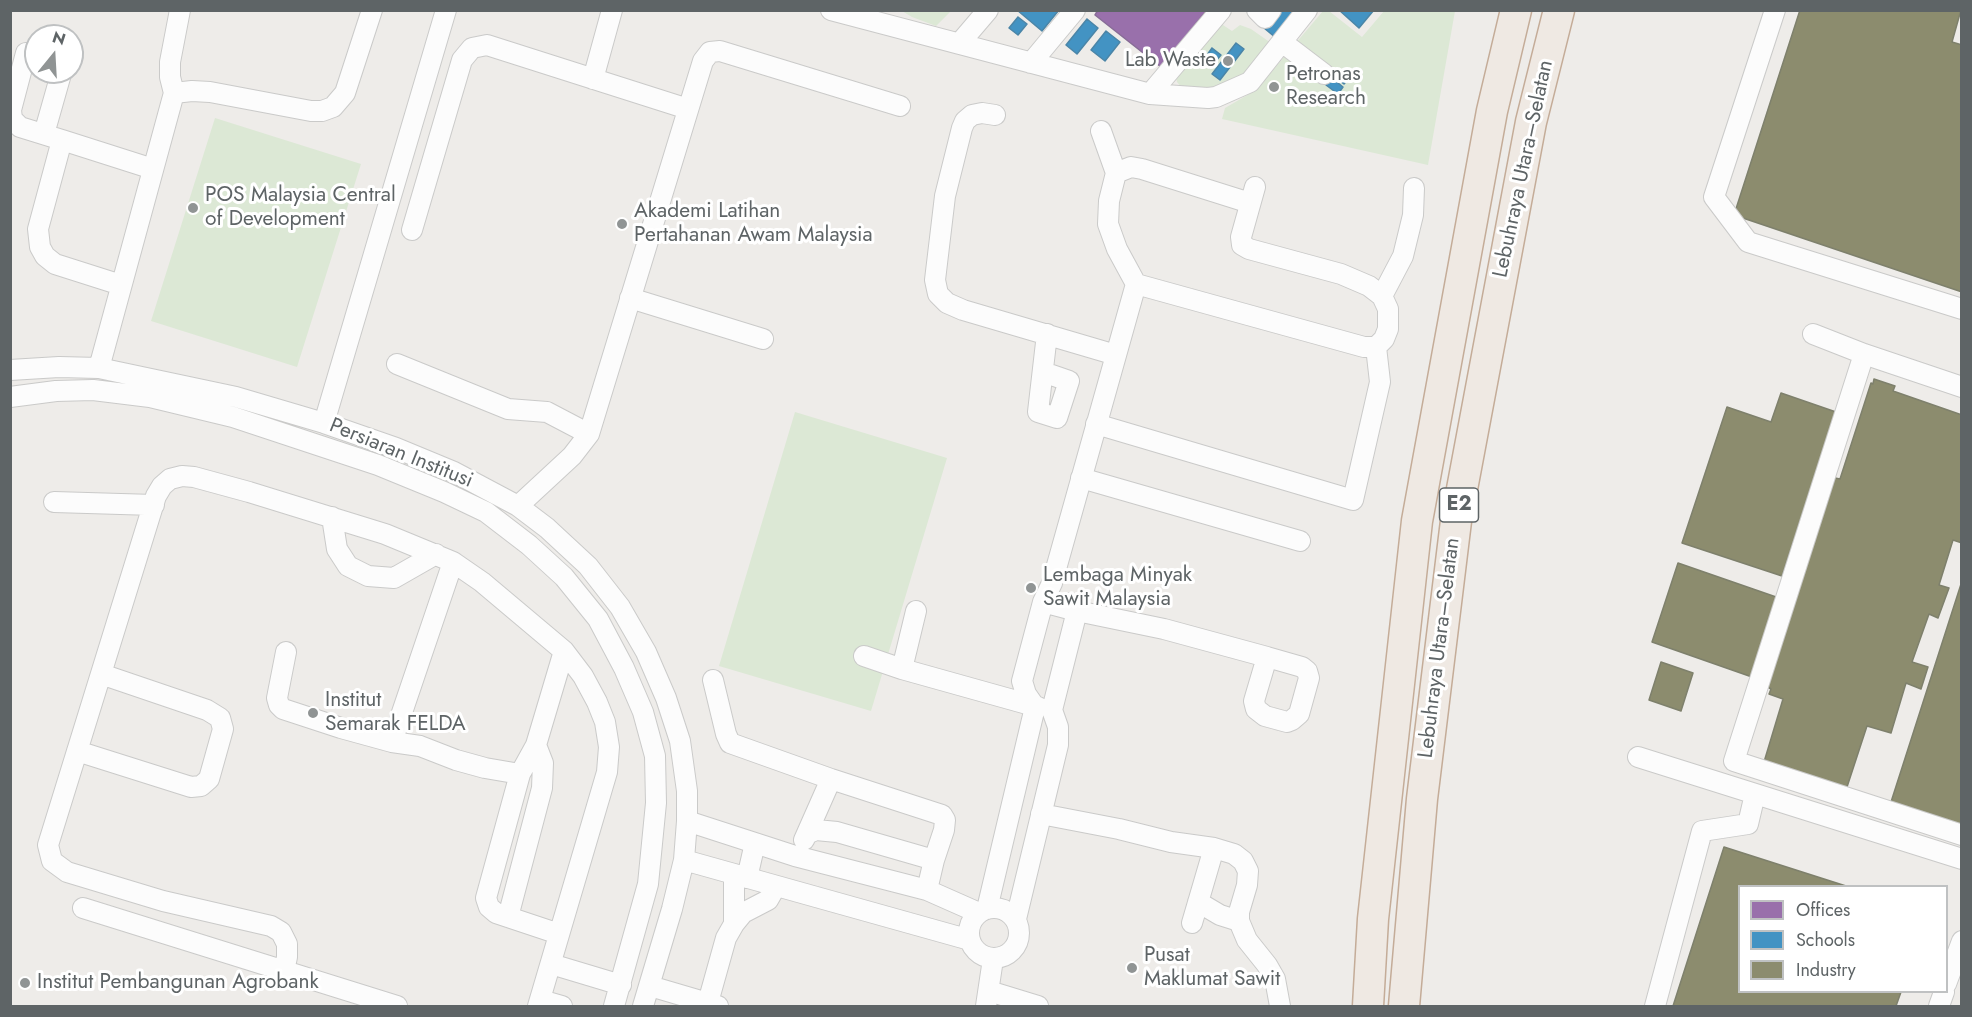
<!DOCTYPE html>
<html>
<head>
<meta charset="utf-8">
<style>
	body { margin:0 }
	#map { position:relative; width:1972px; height:1017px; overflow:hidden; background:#eeece9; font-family:Jost,sans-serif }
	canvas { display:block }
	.frame { position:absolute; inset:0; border:12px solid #5e6466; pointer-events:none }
	.legend { position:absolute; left:1738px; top:885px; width:210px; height:108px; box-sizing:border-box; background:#fff; border:2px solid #bfc1c2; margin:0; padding:8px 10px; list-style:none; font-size:18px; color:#5e6466 }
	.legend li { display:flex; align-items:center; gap:12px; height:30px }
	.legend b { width:30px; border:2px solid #bfc1c2 }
	.north { position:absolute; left:24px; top:24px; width:60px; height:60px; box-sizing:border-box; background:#fff; border:2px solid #bfc1c2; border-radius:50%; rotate:18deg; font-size:16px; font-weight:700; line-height:24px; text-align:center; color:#5e6466 }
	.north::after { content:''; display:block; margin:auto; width:21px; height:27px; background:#909494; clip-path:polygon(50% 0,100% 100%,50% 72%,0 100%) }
</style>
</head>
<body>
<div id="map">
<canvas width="1972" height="1017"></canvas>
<div class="frame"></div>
<ul class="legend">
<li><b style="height:16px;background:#9970ab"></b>Offices</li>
<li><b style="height:16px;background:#4393c3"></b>Schools</li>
<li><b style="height:16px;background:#8c8c6e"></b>Industry</li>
</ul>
<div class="north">N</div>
</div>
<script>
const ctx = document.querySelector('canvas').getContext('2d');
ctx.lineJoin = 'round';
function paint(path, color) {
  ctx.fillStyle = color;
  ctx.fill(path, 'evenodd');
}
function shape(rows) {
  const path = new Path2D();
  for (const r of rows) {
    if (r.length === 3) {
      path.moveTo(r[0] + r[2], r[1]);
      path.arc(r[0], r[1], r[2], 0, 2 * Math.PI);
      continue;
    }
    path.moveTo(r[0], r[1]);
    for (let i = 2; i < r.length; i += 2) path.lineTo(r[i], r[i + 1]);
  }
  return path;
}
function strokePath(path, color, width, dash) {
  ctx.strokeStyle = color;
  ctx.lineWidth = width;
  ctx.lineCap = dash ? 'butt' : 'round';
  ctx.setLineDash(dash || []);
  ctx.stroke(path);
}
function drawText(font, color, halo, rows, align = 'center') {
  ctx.font = font + ' Jost,sans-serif';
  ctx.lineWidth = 6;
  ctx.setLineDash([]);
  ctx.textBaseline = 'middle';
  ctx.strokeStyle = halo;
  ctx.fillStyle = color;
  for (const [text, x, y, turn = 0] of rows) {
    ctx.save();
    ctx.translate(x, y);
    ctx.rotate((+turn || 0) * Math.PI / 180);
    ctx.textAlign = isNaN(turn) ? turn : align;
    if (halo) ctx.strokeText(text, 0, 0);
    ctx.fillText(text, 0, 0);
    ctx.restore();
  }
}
const green = shape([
	[902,11,951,11,936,26,912,17],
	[1323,11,1329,11,1362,37,1384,11,1455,11,1428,165,1222,119,1225,108,1256,90],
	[1217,21,1232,31,1240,25,1251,29,1271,43,1242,79,1217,91,1182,88,1177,82,1175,74],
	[215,118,361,164,297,367,151,321],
	[795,412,947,458,871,711,719,666]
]);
const offices = shape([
	[1098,10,1207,10,1161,67,1095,15,1098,10]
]);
const schools = shape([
	[1017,10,1059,10,1042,31,1017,10],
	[1279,10,1300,10,1276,38,1264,28,1279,10],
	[1339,10,1374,10,1359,28,1339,10],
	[1018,17,1027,24,1018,35,1009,28,1018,17],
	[1087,19,1098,28,1077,54,1066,45,1087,19],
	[1106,31,1120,42,1105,61,1091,50,1106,31],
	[1236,43,1244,49,1220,80,1212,74,1236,43],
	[1212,48,1221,55,1210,68,1202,62,1212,48],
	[1338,70,1349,78,1344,84,1333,76,1338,70],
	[1332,78,1343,87,1338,94,1326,85,1332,78]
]);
const industry = shape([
	[1800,10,1961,10,1952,42,1962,45,1962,292,1734,215,1800,10],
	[1874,379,1895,386,1893,391,1962,415,1962,543,1953,540,1939,585,1949,588,1938,618,1929,614,1912,662,1928,667,1921,689,1906,683,1891,733,1867,726,1846,790,1764,762,1783,699,1769,694,1771,689,1766,686,1835,478,1840,479,1871,383,1873,384,1874,379],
	[1781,393,1836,412,1782,576,1682,543,1727,407,1771,422,1781,393],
	[1678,563,1779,598,1752,677,1652,642,1678,563],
	[1962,581,1962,825,1891,802,1962,581],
	[1661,662,1693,673,1681,711,1649,700,1661,662],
	[1724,847,1846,886,1740,886,1740,992,1901,992,1896,1006,1673,1006,1724,847]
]);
const minor = shape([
	[831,10,1150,94,1208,98,1216,97,1250,82,1307,10],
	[1257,10,1265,18,1271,10],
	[1775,10,1714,197,1748,242,1962,309],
	[1282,42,1324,74],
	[959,44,988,10],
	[26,53,11,110,12,119,20,127,62,140,38,229,40,247,45,256,55,264,121,285],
	[1031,63,1075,10],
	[593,79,612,10],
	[174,93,192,91,210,92,311,111,322,111,333,107,345,93,372,10],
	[1150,94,1221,10],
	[995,115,982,113,972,115,965,121,962,128,945,196,935,280,938,294,947,303,963,310,1116,355],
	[1101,131,1116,173,1109,201,1108,224,1117,249,1136,284,1364,347,1376,347,1384,339,1388,329,1388,309,1382,296,1403,256,1413,215,1414,188],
	[44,134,61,74],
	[62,140,153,169],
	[1116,173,1131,167,1142,169,1250,203],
	[1255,187,1241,237,1242,245,1249,249,1341,274,1369,286,1382,296],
	[412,230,462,60,472,48,487,45,688,109],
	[630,298,763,339],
	[1813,334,1864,354,1962,387],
	[1864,354,1734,761,1962,835],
	[397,364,508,409,547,412,589,434],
	[99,368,174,93,170,77,170,62,180,10],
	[10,370,59,367,99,368,236,397,324,423,396,448,454,472,518,506,547,528,588,566,620,607,646,652,666,698,680,741,687,791,687,821,684,860,672,909,643,1006],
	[1043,372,1069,381,1057,418,1038,412,1047,334],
	[10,397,56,391,93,390,150,397,233,417,378,465,444,492,486,512,529,545,564,577,598,619,624,668,643,712,655,756,656,803,648,884,614,1006],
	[324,423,446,10],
	[1096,424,1353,500,1380,382,1376,347],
	[1081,478,1300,541],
	[54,502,154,505],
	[518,506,572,456,589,434,703,61,710,52,720,51,900,106],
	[332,517,337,549,348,566,368,576,394,578,436,554],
	[1043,602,1077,611,1164,629,1267,657,1254,701,1256,709,1265,716,1287,722,1292,720,1299,714,1309,678,1307,671,1302,667,1267,657],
	[286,652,277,698,279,705,283,709,341,728,392,742,453,562],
	[864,656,902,669,1038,707],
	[902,669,916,611],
	[713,680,726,734,730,743,831,779,942,815,945,820,944,830,934,860],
	[392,742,420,746,456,760,485,768,520,774],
	[77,751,191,787,201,786,209,779,223,729,220,718,207,710,101,674],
	[1638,757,1962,859],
	[1041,814,1119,829,1171,842,1214,848,1234,854,1243,861,1248,871,1247,885,1239,912,1239,921,1247,940,1267,965,1275,979,1280,1006],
	[687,821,795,856,927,890,979,913],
	[809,833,816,830,837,832,934,860,927,890],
	[804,840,831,779],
	[684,860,970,940],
	[747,878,755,843],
	[1198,902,1220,915,1239,921],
	[83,908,397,1006],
	[994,933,25],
	[987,909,1035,707,1026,694,1022,681,1043,602,1052,583,1136,284],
	[508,917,542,788,543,763,536,745],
	[1016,919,1058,745,1058,727,1052,710,1077,611,1070,603],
	[1192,923,1214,848],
	[734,924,734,874],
	[559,934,496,913,489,907,486,898,520,774,536,745,564,651],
	[551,964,621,985],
	[284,971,287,957,287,944,281,932,271,926,163,901,67,872,52,861,48,845,156,496,162,486,170,479,182,476,194,477,249,492,385,534,453,562,482,582,564,651,583,676,597,702,605,722,609,747,607,772,538,1006],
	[1946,984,1962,941],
	[650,986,718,1006],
	[989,991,1038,1006],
	[541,1000,562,1006],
	[707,1006,726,938,734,924,743,913,768,900,776,886],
	[986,1006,993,959],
	[1655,1006,1702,831,1748,824,1755,794],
	[1939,1006,1944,992]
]);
const highway = shape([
	[1368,1006,1373,919,1417,521,1492,111,1516,10],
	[1404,1006,1422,799,1456,521,1531,122,1559,10]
]);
const markers = [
	[1228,61,6,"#909494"],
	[1274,87,6,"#909494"],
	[193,208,6,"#909494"],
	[622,224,6,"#909494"],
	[1031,588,6,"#909494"],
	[313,713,6,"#909494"],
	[1132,968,6,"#909494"],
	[25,983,6,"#909494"]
];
const shields = [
	[1459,505,39]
];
const shieldNames = [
	["E2",1459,505]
];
const poiNames = [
	["Lab Waste",1216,61,"right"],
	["Petronas",1286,75],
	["Research",1286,99],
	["POS Malaysia Central",205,196],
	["of Development",205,220],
	["Akademi Latihan",634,212],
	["Pertahanan Awam Malaysia",634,236],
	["Lembaga Minyak",1043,576],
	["Sawit Malaysia",1043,600],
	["Institut",325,701],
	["Semarak FELDA",325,725],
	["Pusat",1144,956],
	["Maklumat Sawit",1144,980],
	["Institut Pembangunan Agrobank",37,983]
];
const streetNames = [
	["Lebuhraya Utara–Selatan",1524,169,-78],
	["Persiaran Institusi",401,454,22],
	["Lebuhraya Utara–Selatan",1440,648,-83]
];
paint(green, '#dce8d5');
paint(offices, '#9970ab');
strokePath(offices, '#876c96', 1.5);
paint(schools, '#4393c3');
strokePath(schools, '#4b85a7', 1.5);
paint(industry, '#8c8c6e');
strokePath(industry, '#7e806c', 1.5);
strokePath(minor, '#cacac9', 22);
strokePath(highway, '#c4ac98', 33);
strokePath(minor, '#fcfcfc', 20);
strokePath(highway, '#efe9e3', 30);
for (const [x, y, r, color] of markers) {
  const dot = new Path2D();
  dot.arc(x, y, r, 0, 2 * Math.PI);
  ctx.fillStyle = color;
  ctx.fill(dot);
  strokePath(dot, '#fff', 2);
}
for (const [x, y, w] of shields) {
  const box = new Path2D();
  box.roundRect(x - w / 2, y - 17, w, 34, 4.5);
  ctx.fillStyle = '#fff';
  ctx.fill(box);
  strokePath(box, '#5e6466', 1.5);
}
drawText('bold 20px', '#5e6466', null, shieldNames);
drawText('21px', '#5e6466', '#fff', poiNames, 'left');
drawText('21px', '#5e6466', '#fff', streetNames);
</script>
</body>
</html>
